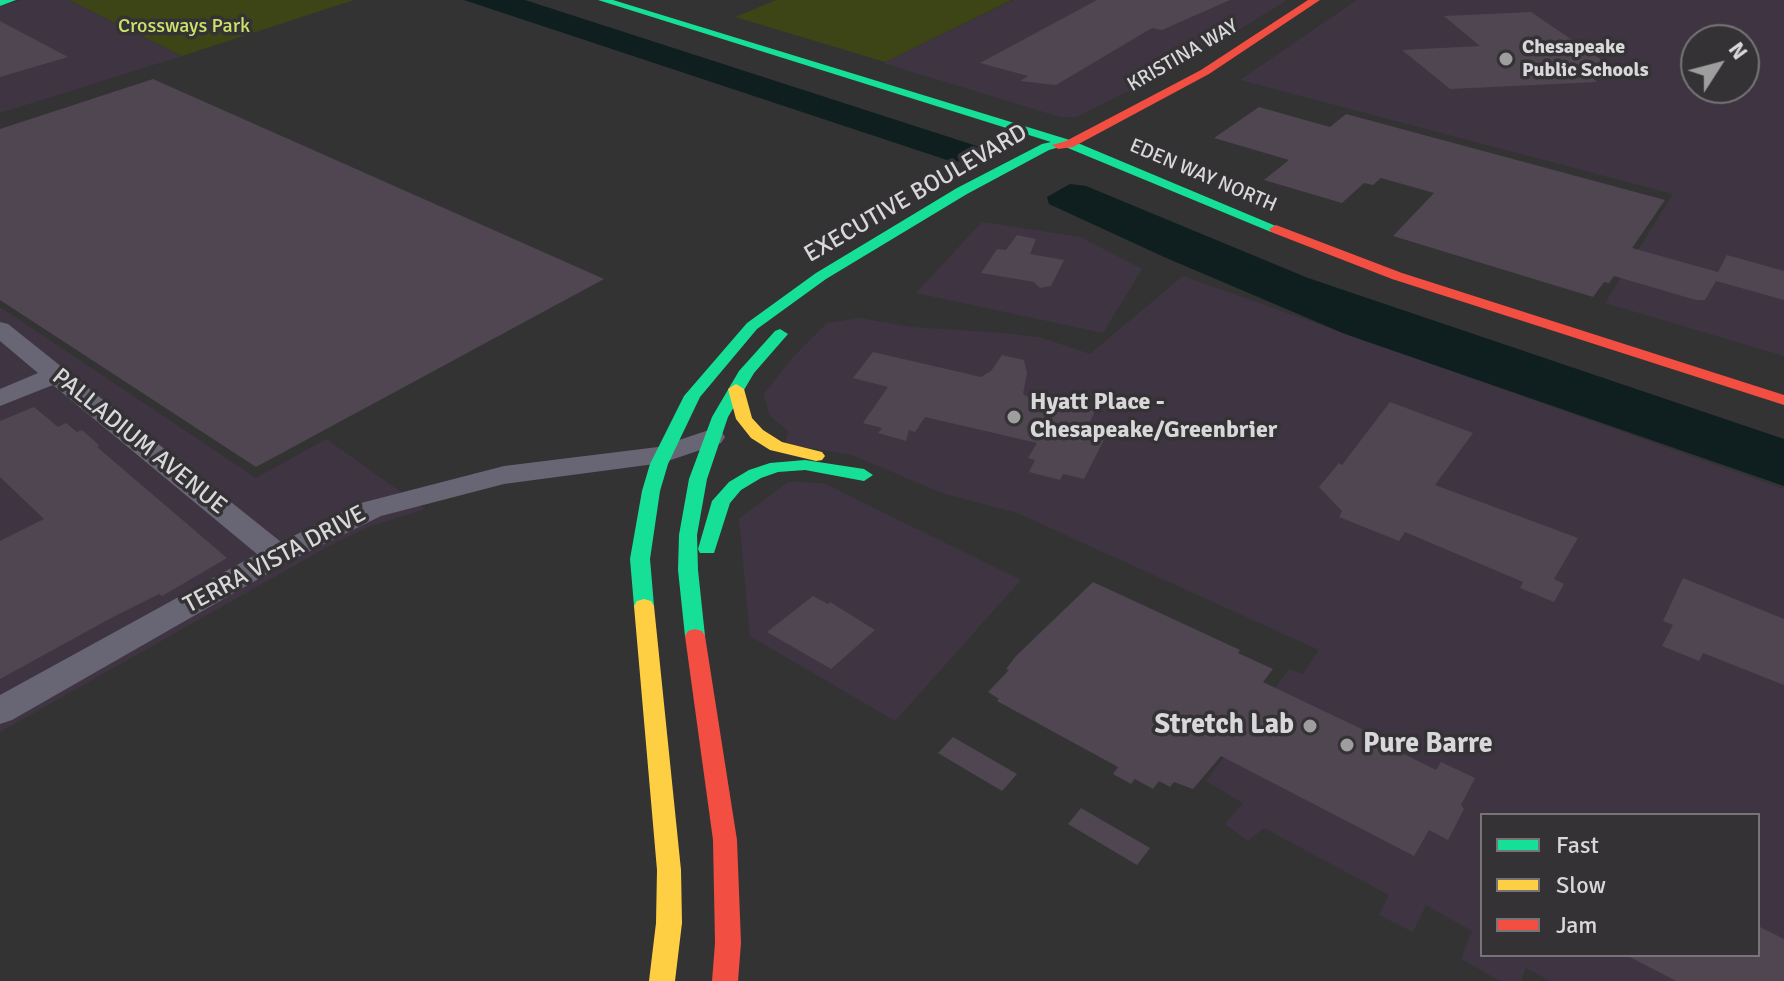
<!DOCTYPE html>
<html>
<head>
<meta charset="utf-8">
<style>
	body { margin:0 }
	#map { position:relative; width:1784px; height:981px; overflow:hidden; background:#333; font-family:Signika,sans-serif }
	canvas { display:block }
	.legend { position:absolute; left:1480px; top:813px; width:280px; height:144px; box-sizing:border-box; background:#343234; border:2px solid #767476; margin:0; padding:10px 14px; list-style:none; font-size:24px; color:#d8d7d9 }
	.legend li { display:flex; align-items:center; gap:16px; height:40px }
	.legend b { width:40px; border:2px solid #767476 }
	.north { position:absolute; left:1680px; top:24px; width:80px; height:80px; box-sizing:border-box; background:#343234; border:2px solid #767476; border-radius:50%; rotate:54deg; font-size:22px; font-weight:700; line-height:32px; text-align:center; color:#d8d7d9 }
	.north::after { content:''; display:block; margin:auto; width:28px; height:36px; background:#9e9e9f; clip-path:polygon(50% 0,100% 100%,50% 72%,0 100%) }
</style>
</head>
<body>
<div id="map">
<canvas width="1784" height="981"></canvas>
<ul class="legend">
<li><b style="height:10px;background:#16e098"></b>Fast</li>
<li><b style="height:10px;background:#ffcf43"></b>Slow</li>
<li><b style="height:10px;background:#f24e42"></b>Jam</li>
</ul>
<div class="north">N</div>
</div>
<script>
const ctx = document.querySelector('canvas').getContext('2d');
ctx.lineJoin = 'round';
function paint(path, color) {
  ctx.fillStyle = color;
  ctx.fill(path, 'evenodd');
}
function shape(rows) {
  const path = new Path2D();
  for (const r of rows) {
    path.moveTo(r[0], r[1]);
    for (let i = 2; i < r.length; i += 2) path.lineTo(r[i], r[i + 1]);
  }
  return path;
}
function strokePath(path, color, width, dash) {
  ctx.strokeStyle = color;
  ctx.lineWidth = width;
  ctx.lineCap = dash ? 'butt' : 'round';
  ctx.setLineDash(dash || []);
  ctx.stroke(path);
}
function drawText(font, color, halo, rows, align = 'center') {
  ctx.font = font + ' Signika,sans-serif';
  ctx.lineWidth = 7;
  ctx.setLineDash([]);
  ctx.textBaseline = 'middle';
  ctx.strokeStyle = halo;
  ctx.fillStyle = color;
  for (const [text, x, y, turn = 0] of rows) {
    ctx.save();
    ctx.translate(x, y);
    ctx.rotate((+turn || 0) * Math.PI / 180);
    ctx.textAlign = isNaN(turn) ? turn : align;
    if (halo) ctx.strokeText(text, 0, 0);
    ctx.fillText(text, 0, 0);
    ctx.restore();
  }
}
const commercial = shape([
	[22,0,69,0,182,56,0,113,0,6],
	[1014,0,1287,0,1187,62,1076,117,1060,117,883,63],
	[1357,0,1784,0,1784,356,1605,303,1673,194,1240,80],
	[1696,40,1744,40,1744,88,1696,88],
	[982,222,1080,237,1142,269,1103,333,916,293],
	[1183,276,1784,489,1784,981,1550,981,1526,968,1521,981,1500,981,1461,959,1472,931,1426,905,1413,932,1379,915,1389,895,1264,828,1248,841,1225,824,1243,803,1206,781,1289,669,1303,674,1319,650,1017,513,942,493,852,455,785,444,788,431,769,415,764,394,793,357,827,323,860,318,911,327,1004,333,1042,338,1090,354],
	[1482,815,1758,815,1758,955,1482,955],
	[0,307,256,478,326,439,425,509,368,527,329,546,0,732],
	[788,482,823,483,1021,580,895,721,750,636,739,519]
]);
const green = shape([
	[69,0,354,0,182,56],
	[776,0,1012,0,885,62,735,17]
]);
const water = shape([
	[464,0,525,0,983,148,961,161,953,162],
	[1070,184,1086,186,1308,278,1784,439,1784,486,1345,334,1164,257,1049,204,1047,197]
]);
const building = shape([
	[1097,0,1230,0,1162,30,1152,28,1056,85,1020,81,1028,76,980,63],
	[1531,12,1618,71,1587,73,1597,82,1450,89,1402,50,1480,46,1444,16],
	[0,21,68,57,0,77],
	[153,79,604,279,256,467,0,300,0,129],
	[1259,107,1330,127,1346,114,1665,200,1632,248,1718,272,1727,255,1784,271,1784,300,1716,281,1705,300,1696,300,1614,276,1609,283,1604,282,1593,297,1393,236,1434,193,1381,178,1373,185,1364,183,1342,203,1264,180,1289,160,1214,138],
	[1017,235,1036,239,1030,254,1064,260,1051,286,1040,288,1034,282,981,273,997,249,1006,250],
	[873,352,981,377,991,371,1002,355,1024,360,1027,373,1023,394,1033,400,1031,403,1070,412,1072,407,1095,411,1089,424,1110,428,1084,479,1063,474,1060,480,1029,472,1035,460,1028,458,1037,443,925,417,915,432,909,430,906,441,878,433,882,428,863,423,888,387,853,378],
	[1390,402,1473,433,1435,485,1578,538,1554,579,1564,584,1554,602,1520,588,1523,582,1405,532,1399,541,1339,517,1342,511,1319,487,1339,463,1342,465],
	[34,407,58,427,66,423,77,432,82,430,100,446,97,447,227,558,162,596,159,594,113,617,0,679,0,541,44,519,0,477,0,421],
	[1683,578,1784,619,1784,685,1703,653,1699,661,1662,646,1673,625,1663,621],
	[1093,582,1240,650,1238,653,1273,669,1263,682,1393,744,1392,748,1436,770,1441,762,1475,778,1461,805,1464,809,1448,840,1429,830,1414,856,1221,756,1193,789,1174,782,1170,787,1159,781,1153,789,1135,779,1131,784,1113,774,1118,767,997,701,999,699,988,692,1009,670,1006,669,1016,656],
	[813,596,828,604,830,602,875,630,831,669,767,632],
	[953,737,1017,774,1002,791,938,753],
	[1081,808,1150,848,1137,865,1068,824],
	[1758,926,1784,939,1784,981,1676,981,1626,955,1758,955]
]);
const street = shape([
	[0,322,8,324,281,542,361,503,504,466,658,447,712,429,721,431,725,437,721,443,662,463,504,484,381,516,288,562,12,720,0,724,0,695,257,554,53,385,0,406,0,389,38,373,0,341,0,322]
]);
const fast = shape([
	[0,0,16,0,0,6,0,0],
	[598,0,613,0,1073,141,1283,229,1281,232,1271,232,1063,146,1049,150,967,194,826,279,757,329,700,397,668,464,660,491,650,559,654,606,651,611,644,613,637,611,634,606,630,559,642,491,650,464,684,396,747,323,816,273,957,188,1042,144,1051,142,598,0],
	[780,329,788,334,754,373,728,417,707,479,697,535,698,570,705,636,702,641,695,643,688,641,685,636,678,570,679,535,689,479,712,417,739,371,775,331,780,329],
	[805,460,864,469,873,475,864,481,805,470,778,472,761,478,741,490,730,503,714,553,700,553,698,549,712,501,729,482,749,470,770,463,805,460]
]);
const slow = shape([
	[736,384,744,389,752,418,763,430,782,442,822,452,825,456,822,460,816,461,770,450,751,438,736,419,728,389,736,384],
	[644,599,651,601,654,606,681,870,682,923,675,981,649,981,656,923,657,870,634,606,637,601,644,599]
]);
const jam = shape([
	[1308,0,1320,0,1209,74,1073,147,1058,149,1052,145,1066,141,1201,70,1308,0],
	[1276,225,1402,273,1784,395,1784,405,1392,279,1271,232,1269,229,1276,225],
	[695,629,702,631,705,636,737,840,741,943,738,981,712,981,715,943,713,840,685,636,688,631,695,629]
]);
const markers = [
	[1506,59,8,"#9e9e9f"],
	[1014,417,8,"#9e9e9f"],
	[1310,726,8,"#9e9e9f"],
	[1347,745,8,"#9e9e9f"]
];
const farParknames = [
	["Crossways Park",184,27]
];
const farPoinames = [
	["Chesapeake",1522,48],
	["Public Schools",1522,71]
];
const farStreetnames = [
	["KRISTINA WAY",1183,56,-30],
	["EDEN WAY NORTH",1203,176,23]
];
const streetNames = [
	["EXECUTIVE BOULEVARD",916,194,-30],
	["PALLADIUM AVENUE",139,442,39],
	["TERRA VISTA DRIVE",275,560,-28]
];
const poiNames = [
	["Hyatt Place -",1030,403],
	["Chesapeake/Greenbrier",1030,431]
];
const nearPoinames = [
	["Stretch Lab",1294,726],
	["Pure Barre",1363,745,"left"]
];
paint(commercial, '#3f3542');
paint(green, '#3d4416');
paint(water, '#0f1f1f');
paint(building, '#4f4652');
paint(street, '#686674');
paint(fast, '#16e098');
paint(slow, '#ffcf43');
paint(jam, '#f24e42');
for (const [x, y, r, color] of markers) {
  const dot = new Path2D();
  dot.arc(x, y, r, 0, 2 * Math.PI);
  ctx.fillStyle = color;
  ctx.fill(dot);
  strokePath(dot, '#343234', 3);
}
drawText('20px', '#cde26a', '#343234', farParknames);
drawText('bold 20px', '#d8d7d9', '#343234', farPoinames, 'left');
drawText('20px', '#d8d7d9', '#343234', farStreetnames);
drawText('24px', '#d8d7d9', '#343234', streetNames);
drawText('bold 24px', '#d8d7d9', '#343234', poiNames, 'left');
drawText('bold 28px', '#d8d7d9', '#343234', nearPoinames, 'right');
</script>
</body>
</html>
